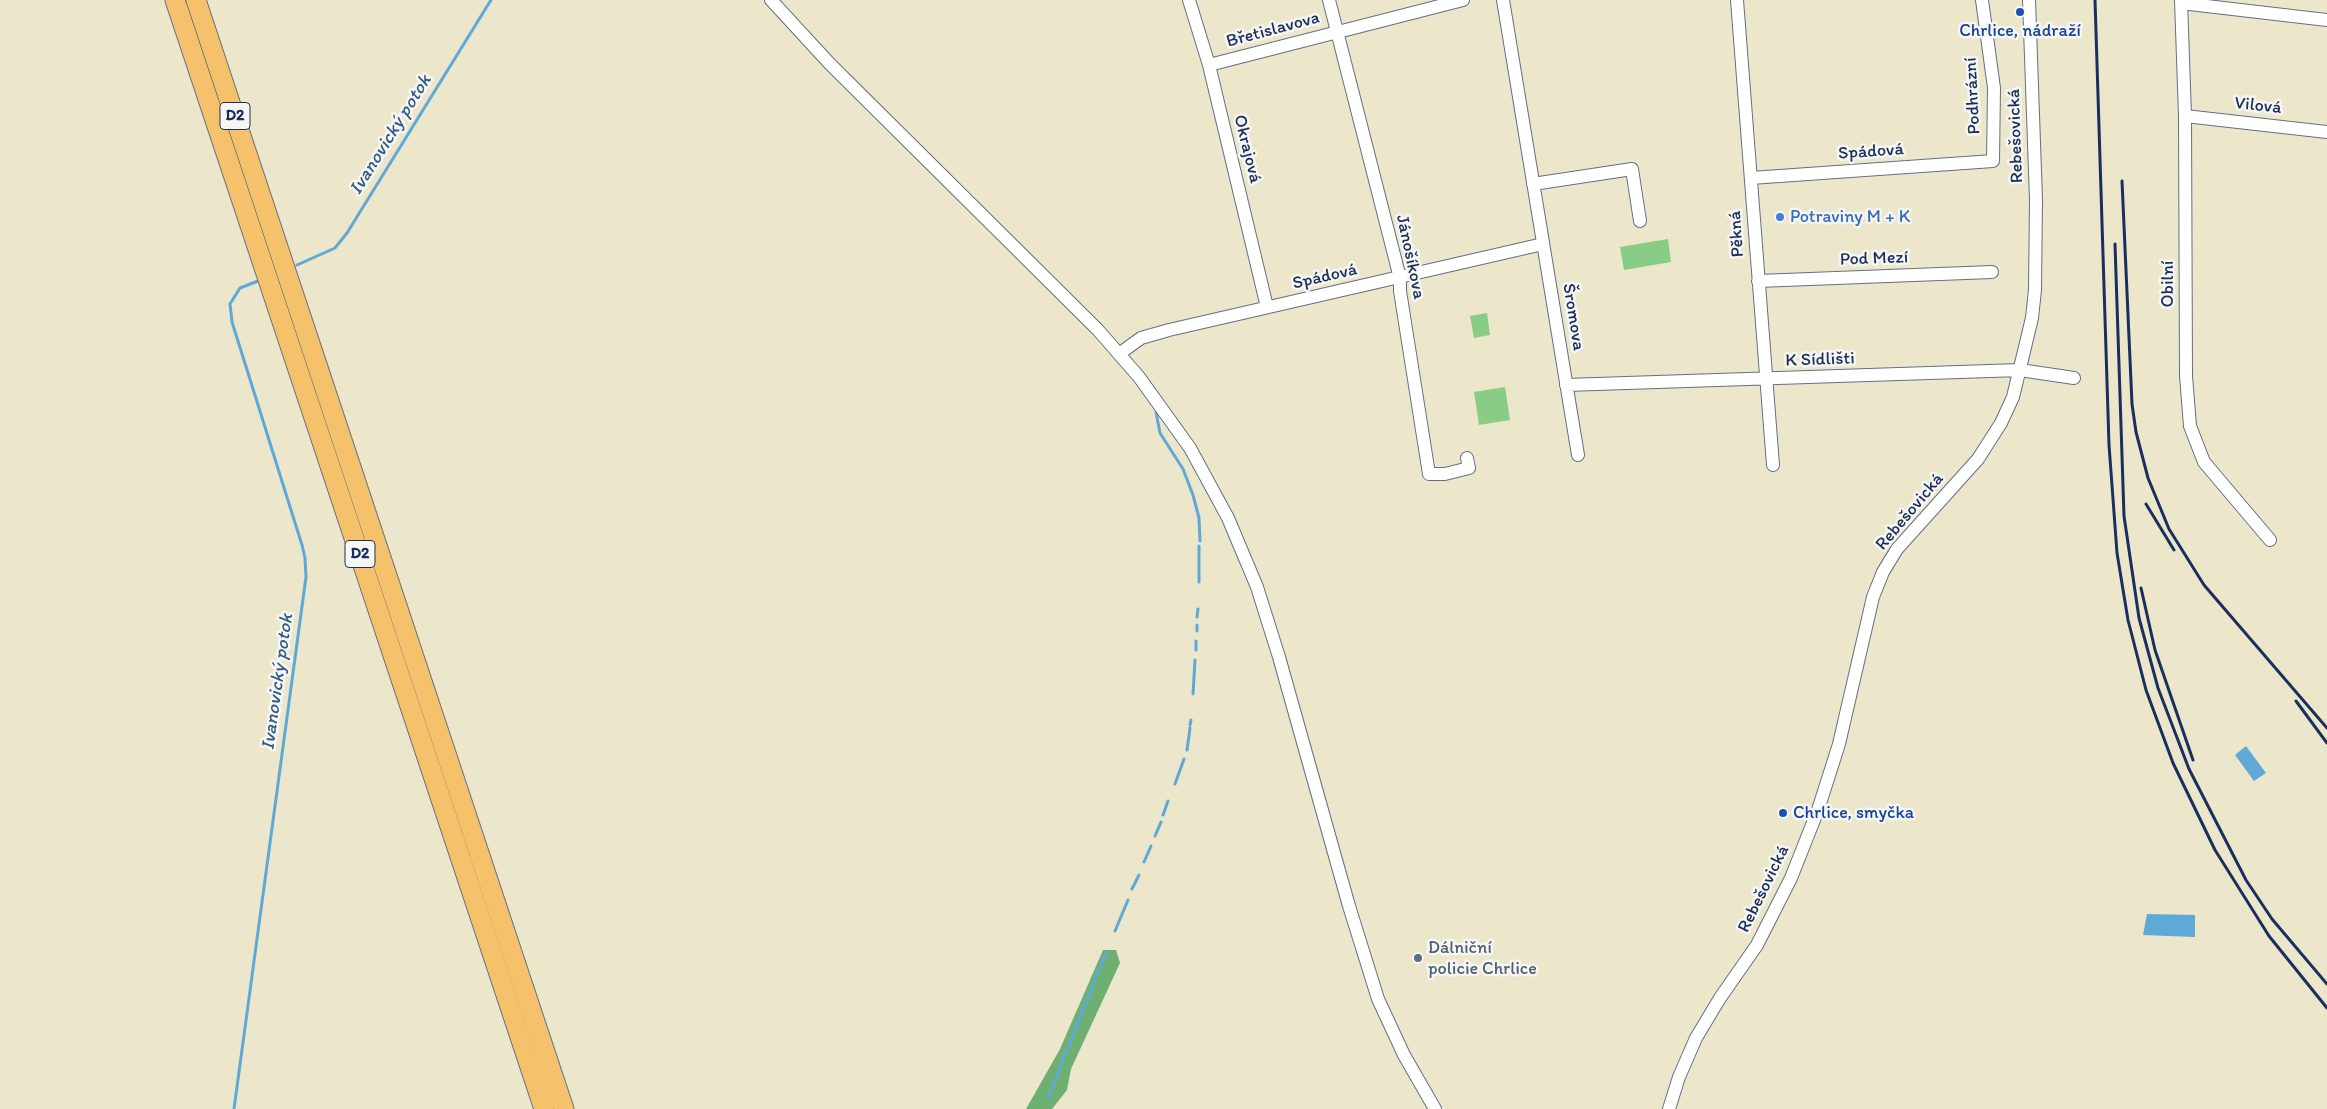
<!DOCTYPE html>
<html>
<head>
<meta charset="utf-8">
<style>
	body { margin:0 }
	canvas { display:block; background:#ece6cb }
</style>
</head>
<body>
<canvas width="2327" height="1109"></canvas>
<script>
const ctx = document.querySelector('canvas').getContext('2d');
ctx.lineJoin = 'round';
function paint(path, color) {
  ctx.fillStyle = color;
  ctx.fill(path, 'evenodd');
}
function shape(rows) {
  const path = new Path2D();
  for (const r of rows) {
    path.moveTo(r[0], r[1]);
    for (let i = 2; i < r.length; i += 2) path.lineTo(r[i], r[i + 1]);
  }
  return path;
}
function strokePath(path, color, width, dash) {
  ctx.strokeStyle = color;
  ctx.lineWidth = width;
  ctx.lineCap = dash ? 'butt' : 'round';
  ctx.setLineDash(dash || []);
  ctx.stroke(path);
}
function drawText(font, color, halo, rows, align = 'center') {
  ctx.font = font + ' Itim,sans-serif';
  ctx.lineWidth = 5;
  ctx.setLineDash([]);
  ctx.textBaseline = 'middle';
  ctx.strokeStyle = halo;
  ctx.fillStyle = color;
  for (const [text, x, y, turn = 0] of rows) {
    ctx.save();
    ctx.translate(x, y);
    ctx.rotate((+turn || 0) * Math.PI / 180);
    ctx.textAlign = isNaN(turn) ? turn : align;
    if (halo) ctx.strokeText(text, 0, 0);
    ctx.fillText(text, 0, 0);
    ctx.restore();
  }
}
const green = shape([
	[1668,239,1671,262,1624,270,1620,247],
	[1487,313,1490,335,1474,338,1470,316],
	[1505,387,1510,420,1479,425,1474,392]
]);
const forest = shape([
	[1103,950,1116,950,1120,963,1071,1069,1067,1090,1052,1109,1026,1109,1060,1049]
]);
const water = shape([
	[2246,746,2266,773,2254,781,2235,755],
	[2147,914,2195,915,2195,937,2143,935]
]);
const stream = shape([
	[297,265,335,248,347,233,491,0],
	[1156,412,1160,433,1183,469,1193,495,1199,518,1200,541],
	[1199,582,1199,546],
	[1197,617,1198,609],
	[1197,631,1197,625],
	[1196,650,1196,641],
	[1193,694,1195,660],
	[1190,725,1191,720],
	[1187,750,1190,728],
	[1175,784,1184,759],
	[1163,815,1168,801],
	[1155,836,1161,822],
	[1144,862,1151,846],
	[1132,889,1139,875],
	[1115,931,1128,900],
	[1048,1098,1106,952],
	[234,1109,306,577,305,558,302,545,232,322,230,304,240,288,258,281]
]);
const minor = shape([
	[771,0,830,64,1098,330,1139,377,1190,448,1228,518,1257,587,1279,657,1349,906,1378,999,1404,1055,1435,1109],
	[1189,0,1209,65,1267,307],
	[1329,0,1400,278,1400,291,1429,474,1445,474,1469,468,1467,458],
	[1503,0,1578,455],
	[1737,0,1773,465],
	[2181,0,2185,116,2186,376,2190,426,2204,462,2270,540],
	[2181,3,2327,20],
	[1209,65,1463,0],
	[2185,116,2327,132],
	[1751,178,1993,161,1994,88,1982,0],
	[1533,184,1632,169,1640,221],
	[1758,281,1992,272],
	[1119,354,1141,338,1169,330,1543,244],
	[1566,385,2020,370,2074,378],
	[1669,1109,1679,1077,1696,1038,1720,998,1757,945,1791,878,1818,810,1839,744,1873,597,1883,572,1897,549,1978,459,2001,423,2013,397,2032,318,2035,290,2036,200,2029,0]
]);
const highway = shape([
	[175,0,544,1109],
	[196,0,564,1109]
]);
const rail = shape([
	[2095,0,2109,445,2117,553,2128,620,2146,690,2173,763,2215,850,2269,936,2327,1008],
	[2122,181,2132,404,2136,432,2148,478,2169,529,2204,585,2327,728],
	[2115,244,2124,516,2139,618,2158,688,2189,769,2246,880,2272,919,2327,984],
	[2146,504,2174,550],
	[2141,588,2155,650,2193,760],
	[2296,701,2327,743]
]);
const markers = [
	[2020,12,5,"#1a4fb4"],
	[1780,217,5,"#3f7fe0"],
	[1783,813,5,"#1a4fb4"],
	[1418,958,5,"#5c6f8a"]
];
const shields = [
	[235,116,30],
	[360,554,30]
];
const shieldNames = [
	["D2",235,116],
	["D2",360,554]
];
const streetNames = [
	["Břetislavova",1273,30,-15],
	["Podhrázní",1973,96,-93],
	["Vilová",2258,106,6],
	["Rebešovická",2016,136,-92],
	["Okrajová",1247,149,76],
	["Spádová",1871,152,-4],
	["Pěkná",1737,234,-94],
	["Jánošíkova",1410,257,78],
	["Pod Mezí",1874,259,-2],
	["Spádová",1325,277,-13],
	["Obilní",2168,284,-90],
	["Šromova",1573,317,81],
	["K Sídlišti",1820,360,-2],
	["Rebešovická",1910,512,-50],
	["Rebešovická",1764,889,-64]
];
const transitNames = [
	["Chrlice, nádraží",2020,31],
	["Chrlice, smyčka",1793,813,"left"]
];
const shopNames = [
	["Potraviny M + K",1790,217]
];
const serviceNames = [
	["Dálniční",1428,948],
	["policie Chrlice",1428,969]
];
const waterNames = [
	["Ivanovický potok",391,135,-58],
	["Ivanovický potok",278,682,-82]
];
paint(green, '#89cc85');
paint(forest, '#6eb072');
paint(water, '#5fa9d7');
strokePath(stream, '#5fa9d7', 3);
strokePath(minor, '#646f84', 14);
strokePath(highway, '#646f84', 21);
strokePath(minor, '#fff', 12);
strokePath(highway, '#f6c16b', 19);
strokePath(rail, '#1b2f5e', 3);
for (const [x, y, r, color] of markers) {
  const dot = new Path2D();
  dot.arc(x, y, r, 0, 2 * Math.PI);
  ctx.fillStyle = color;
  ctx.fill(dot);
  strokePath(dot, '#f6f6f2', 2);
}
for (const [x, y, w] of shields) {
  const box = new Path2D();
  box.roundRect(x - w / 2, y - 13.5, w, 27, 4);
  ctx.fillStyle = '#f6f6f2';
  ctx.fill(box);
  strokePath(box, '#1b2f5e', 1);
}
drawText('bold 16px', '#1b2f5e', null, shieldNames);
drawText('18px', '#1b2f5e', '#f6f6f2', streetNames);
drawText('18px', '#164399', '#f6f6f2', transitNames);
drawText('18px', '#366cbe', '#f6f6f2', shopNames, 'left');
drawText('18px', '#4e5e75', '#f6f6f2', serviceNames, 'left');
drawText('italic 19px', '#335a88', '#f6f6f2', waterNames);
</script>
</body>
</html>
